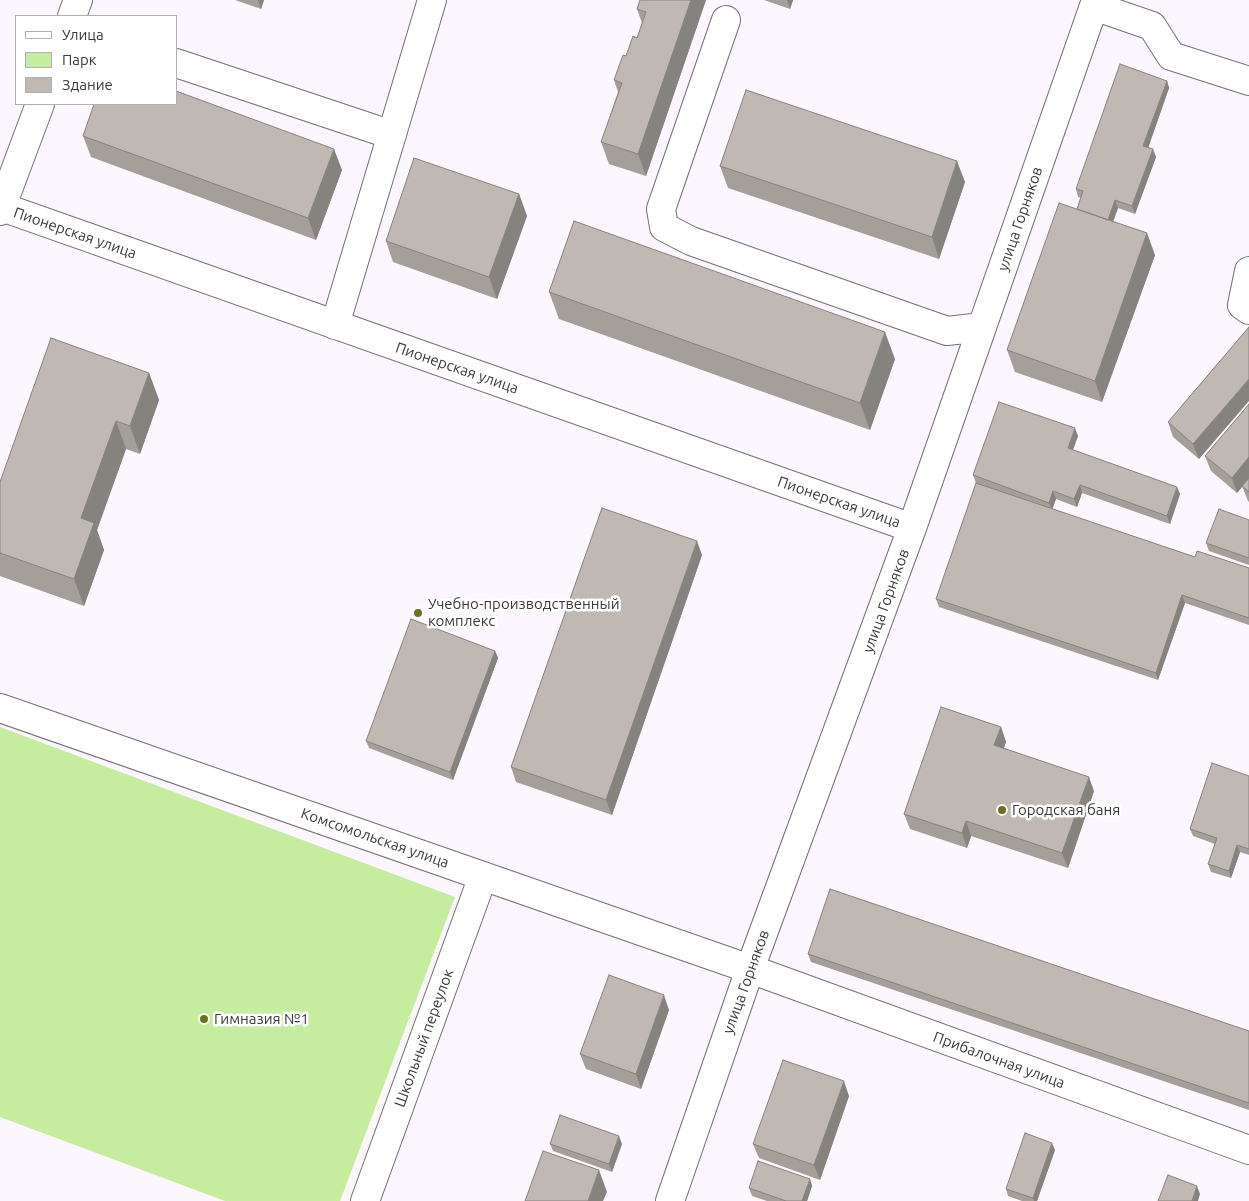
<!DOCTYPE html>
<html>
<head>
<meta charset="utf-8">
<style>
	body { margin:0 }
	#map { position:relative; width:1249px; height:1201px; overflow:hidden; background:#fcf6fe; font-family:Ubuntu,sans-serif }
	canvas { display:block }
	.legend { position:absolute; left:15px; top:15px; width:162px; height:90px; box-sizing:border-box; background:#fff; border:1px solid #b1b0b1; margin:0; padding:6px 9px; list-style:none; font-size:15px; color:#3c393c }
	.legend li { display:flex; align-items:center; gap:10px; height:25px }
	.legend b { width:25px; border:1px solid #b1b0b1 }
</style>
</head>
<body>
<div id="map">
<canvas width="1249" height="1201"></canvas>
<ul class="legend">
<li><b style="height:6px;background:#fff"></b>Улица</li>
<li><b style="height:14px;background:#c6ec9f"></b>Парк</li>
<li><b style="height:14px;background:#c0b9b3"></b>Здание</li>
</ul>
</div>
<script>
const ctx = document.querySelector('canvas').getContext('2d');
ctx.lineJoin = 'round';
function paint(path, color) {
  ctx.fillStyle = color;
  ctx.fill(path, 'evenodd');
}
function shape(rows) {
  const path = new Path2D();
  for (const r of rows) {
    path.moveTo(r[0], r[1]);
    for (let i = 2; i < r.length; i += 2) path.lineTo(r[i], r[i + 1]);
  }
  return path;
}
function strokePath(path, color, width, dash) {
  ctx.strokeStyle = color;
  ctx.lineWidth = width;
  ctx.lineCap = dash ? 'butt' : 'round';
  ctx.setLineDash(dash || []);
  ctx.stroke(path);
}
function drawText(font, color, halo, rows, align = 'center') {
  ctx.font = font + ' Ubuntu,sans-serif';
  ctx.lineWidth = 5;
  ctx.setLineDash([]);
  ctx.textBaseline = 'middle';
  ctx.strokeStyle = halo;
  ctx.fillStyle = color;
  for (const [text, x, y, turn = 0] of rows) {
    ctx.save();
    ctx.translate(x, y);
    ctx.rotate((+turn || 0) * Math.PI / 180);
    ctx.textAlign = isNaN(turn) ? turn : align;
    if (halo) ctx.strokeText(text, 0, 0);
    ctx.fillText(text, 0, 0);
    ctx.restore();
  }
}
const green = shape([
	[0,727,455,897,340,1201,225,1201,0,1117]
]);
const minor = shape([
	[1094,6,1152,26,1171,56,1249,81],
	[72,16,78,0],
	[726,20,661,209,664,227,691,241,947,331,982,327],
	[176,63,392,135],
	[2,207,912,528],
	[0,211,40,104],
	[1249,271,1242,305,1249,310],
	[335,325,432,0],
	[0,708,750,969,1249,1150],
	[365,1201,483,876],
	[670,1201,750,969,912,528,1096,0]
]);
const wall = shape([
	[235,0,264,0,261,9],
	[706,0,646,176,609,164,601,142,618,92,614,80,626,56,637,38,642,23,637,9],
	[764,0,793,0,790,9],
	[1167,81,1169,88,1148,148,1156,157,1135,214,1118,208,1113,222,1155,255,1102,402,1015,372,1007,350,1077,209,1081,198,1078,197,1076,189],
	[83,136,342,170,316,240,91,157],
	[720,166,965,182,939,259,728,188],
	[519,194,527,216,497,299,393,262,386,241],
	[549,292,895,359,870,430,559,319],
	[1249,327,1199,459,1173,437,1168,422],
	[149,373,159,400,140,454,126,449,97,530,104,550,84,606,0,576,0,482],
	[1249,404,1249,502,1248,501,1242,486,1248,480,1237,493,1211,471,1205,456],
	[1078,436,1073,450,1180,494,1170,524,1082,493,1077,507,1056,499,1052,509,1195,557,1249,568,1249,625,1185,603,1158,680,939,607,936,599,976,483,973,475],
	[1249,520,1249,565,1209,551,1206,543],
	[702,555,612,815,516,782,511,767],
	[495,651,498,658,453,780,369,748,366,741],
	[1001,727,1006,742,1004,748,1094,791,1068,868,971,836,967,848,910,829,904,814],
	[1249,776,1249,855,1240,852,1231,878,1211,872,1208,864,1215,844,1193,836,1190,829],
	[808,954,1249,1031,1249,1110,811,962],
	[669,1010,641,1089,586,1069,580,1054],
	[849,1096,820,1180,759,1158,753,1144],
	[550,1144,622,1144,612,1172,553,1151],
	[1055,1150,1037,1201,1022,1201,1008,1196,1006,1189],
	[810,1179,812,1186,807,1201,767,1201,752,1196,749,1188]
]);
const shadedWall = shape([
	[258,0,264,0,261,9],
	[691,0,706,0,646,176,638,154],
	[787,0,793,0,790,9],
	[1167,81,1169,88,1146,154,1143,146],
	[334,149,342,170,316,240,308,218],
	[1153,149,1156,157,1135,214,1132,206],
	[957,161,965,182,939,259,932,237],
	[519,194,527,216,497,299,489,277],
	[1115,200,1118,208,1107,238,1104,231],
	[1147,233,1155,255,1102,402,1095,381],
	[885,332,895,359,870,430,860,403],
	[149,373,159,400,140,454,130,426],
	[1249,379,1249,401,1199,459,1193,444],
	[116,421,126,449,97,530,104,550,84,606,74,579,81,518],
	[1075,428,1078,436,1071,455,1068,448],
	[1249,457,1249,478,1237,493,1232,478],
	[1080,485,1082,493,1077,507,1074,499],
	[1177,487,1180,494,1170,524,1167,516],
	[1053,491,1056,499,1052,510,1049,503],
	[697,541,702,555,612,815,606,800],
	[1182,595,1185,603,1158,680,1156,673],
	[495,651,498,658,453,780,450,772],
	[1001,727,1006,742,1000,760,994,745],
	[1089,777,1094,791,1068,868,1062,853],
	[966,821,971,836,967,848,962,833],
	[1237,845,1240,852,1231,878,1229,871],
	[664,995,669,1010,641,1089,636,1074],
	[844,1081,849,1096,820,1180,814,1165],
	[619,1136,622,1144,612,1172,609,1164],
	[1052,1143,1055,1150,1037,1201,1034,1201,1033,1198],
	[599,1170,607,1192,603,1201,588,1201],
	[810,1179,812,1186,807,1201,802,1201],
	[1197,1186,1200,1194,1198,1201,1192,1201]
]);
const building = shape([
	[640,0,691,0,638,154,601,142,622,83,614,80,623,55,626,56,633,36,637,38,646,12,637,9,640,0],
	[1120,64,1167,81,1143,146,1153,149,1132,206,1115,200,1108,220,1077,209,1083,191,1076,189,1120,64],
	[746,90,957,161,932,237,720,166,746,90],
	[176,91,334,149,308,218,83,136,94,104,176,104,176,91],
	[414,158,519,194,489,277,386,241,414,158],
	[1059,203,1147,233,1095,381,1007,350,1059,203],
	[574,221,885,332,860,403,549,292,574,221],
	[1249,327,1249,379,1193,444,1168,422,1249,327],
	[51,338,149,373,130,426,116,421,81,518,94,523,74,579,0,553,0,482,51,338],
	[999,402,1075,428,1068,448,1177,487,1167,516,1080,485,1074,499,1053,491,1049,503,973,475,999,402],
	[1249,404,1249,457,1232,478,1205,456,1249,404],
	[1249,478,1249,492,1242,486,1249,478],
	[976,483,1195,557,1197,551,1249,568,1249,618,1182,595,1156,673,936,599,976,483],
	[602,508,697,541,606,800,511,767,602,508],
	[1219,509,1249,520,1249,558,1206,543,1219,509],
	[411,619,495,651,450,772,366,741,411,619],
	[941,707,1001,727,994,745,1089,777,1062,853,966,821,962,833,904,814,941,707],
	[1212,763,1249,776,1249,849,1237,845,1229,871,1208,864,1217,838,1190,829,1212,763],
	[830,889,1249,1031,1249,1103,808,954,830,889],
	[609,975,664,995,636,1074,580,1054,609,975],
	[783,1060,844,1081,814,1165,753,1144,783,1060],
	[560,1115,619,1136,609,1164,550,1144,560,1115],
	[1025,1133,1052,1143,1033,1198,1006,1189,1025,1133],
	[543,1151,599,1170,588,1201,525,1201,543,1151],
	[758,1161,810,1179,802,1201,786,1201,749,1188,758,1161],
	[1168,1175,1197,1186,1192,1201,1158,1201,1168,1175]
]);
const markers = [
	[418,613,5,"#69731d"],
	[1002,810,5,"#69731d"],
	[204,1019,5,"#69731d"]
];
const streetNames = [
	["улица Горняков",1020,219,-71],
	["Пионерская улица",75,233,19],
	["Пионерская улица",457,368,19],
	["Пионерская улица",839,502,19],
	["улица Горняков",886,601,-70],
	["Комсомольская улица",375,838,19],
	["улица Горняков",746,982,-70],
	["Школьный переулок",424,1038,-70],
	["Прибалочная улица",999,1060,20]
];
const poiNames = [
	["Учебно-производственный",428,604],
	["комплекс",428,621],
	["Городская баня",1012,810],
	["Гимназия №1",214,1019]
];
paint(green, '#c6ec9f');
strokePath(minor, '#746f75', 30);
strokePath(minor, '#fff', 28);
paint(wall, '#a59f9a');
paint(shadedWall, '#86827d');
paint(building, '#c0b9b3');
strokePath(building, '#86827d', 1);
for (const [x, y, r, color] of markers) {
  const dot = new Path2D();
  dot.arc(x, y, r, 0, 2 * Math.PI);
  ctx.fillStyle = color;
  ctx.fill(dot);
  strokePath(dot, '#fff', 2);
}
drawText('15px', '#3c393c', '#fff', streetNames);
drawText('15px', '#3c393c', '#fff', poiNames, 'left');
</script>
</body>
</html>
